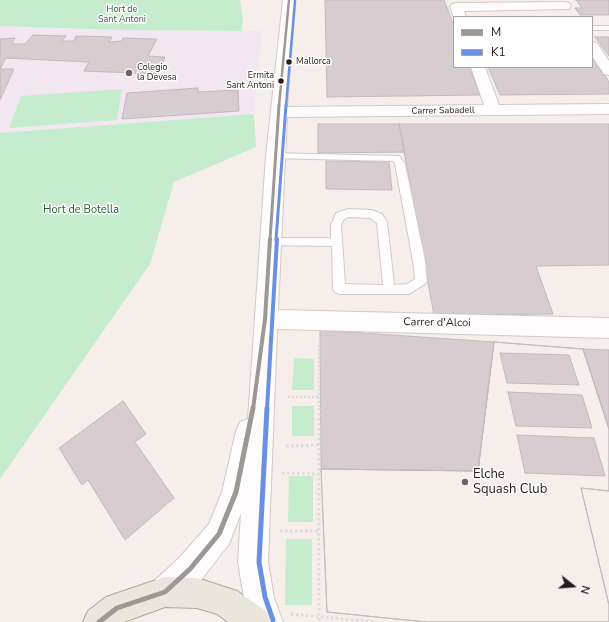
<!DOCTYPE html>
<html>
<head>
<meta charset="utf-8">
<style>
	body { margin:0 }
	#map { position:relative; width:609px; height:622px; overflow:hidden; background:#f6eeea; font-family:"Nunito Sans",sans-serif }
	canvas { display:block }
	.legend { position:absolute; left:453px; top:16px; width:140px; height:52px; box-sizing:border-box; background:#fff; border:1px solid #a9a4a1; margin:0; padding:5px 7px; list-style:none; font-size:12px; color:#271b13 }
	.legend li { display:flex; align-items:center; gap:8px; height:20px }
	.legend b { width:20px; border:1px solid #a9a4a1 }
	.north { position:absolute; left:553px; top:566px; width:40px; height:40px; -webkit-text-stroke:3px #fff; paint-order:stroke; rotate:107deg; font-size:11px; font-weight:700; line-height:16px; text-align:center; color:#271b13 }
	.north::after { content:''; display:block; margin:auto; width:14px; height:18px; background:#271b13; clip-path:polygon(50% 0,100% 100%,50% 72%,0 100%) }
</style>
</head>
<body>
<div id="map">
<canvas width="609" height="622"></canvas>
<ul class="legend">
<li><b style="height:5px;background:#9e9895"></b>M</li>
<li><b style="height:5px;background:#6a90e3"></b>K1</li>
</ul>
<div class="north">N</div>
</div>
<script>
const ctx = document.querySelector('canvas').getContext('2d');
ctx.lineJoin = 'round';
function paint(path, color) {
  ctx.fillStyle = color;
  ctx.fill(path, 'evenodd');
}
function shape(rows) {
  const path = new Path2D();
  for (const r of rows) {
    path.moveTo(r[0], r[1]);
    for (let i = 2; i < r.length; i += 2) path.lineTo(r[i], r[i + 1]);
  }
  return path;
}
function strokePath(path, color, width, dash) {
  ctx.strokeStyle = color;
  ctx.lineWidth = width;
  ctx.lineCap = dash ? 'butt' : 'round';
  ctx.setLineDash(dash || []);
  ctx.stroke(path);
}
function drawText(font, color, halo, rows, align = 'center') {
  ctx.font = font + ' "Nunito Sans",sans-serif';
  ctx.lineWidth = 3;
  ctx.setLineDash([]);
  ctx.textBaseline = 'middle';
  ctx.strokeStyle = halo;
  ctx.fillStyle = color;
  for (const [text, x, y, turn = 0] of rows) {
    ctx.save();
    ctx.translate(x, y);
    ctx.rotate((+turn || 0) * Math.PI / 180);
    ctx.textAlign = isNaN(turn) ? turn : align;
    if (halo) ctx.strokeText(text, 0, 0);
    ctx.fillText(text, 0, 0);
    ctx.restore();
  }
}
const education = shape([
	[0,26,121,30,262,31,254,114,0,133]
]);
const green = shape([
	[0,0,240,0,243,18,241,31,121,30,0,26],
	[122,89,117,120,9,128,21,96],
	[254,114,256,147,174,182,150,264,0,479,0,133],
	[294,358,314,359,314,390,292,390],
	[292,406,314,406,314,436,292,436],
	[289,476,313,476,313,522,288,522],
	[286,539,312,539,312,605,285,605]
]);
const building = shape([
	[325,0,444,0,454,26,454,67,469,67,480,95,327,97,325,0],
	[576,0,609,0,609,15,580,15,575,8,582,8,576,0],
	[33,35,66,36,62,41,74,41,76,36,112,37,109,42,121,41,123,38,157,39,148,56,165,57,158,74,84,71,89,62,6,58,0,69,14,69,0,100,0,39,15,38,12,44,25,44,33,35],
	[595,37,609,37,609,56,595,37],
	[592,56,609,82,609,94,500,95,488,67,592,67,592,56],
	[198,88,198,92,238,90,239,111,122,119,127,93,198,88],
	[318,124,399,124,405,152,318,153,318,124],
	[399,124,609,124,609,265,536,266,553,314,434,315,399,124],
	[326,161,389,162,392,190,326,189,326,161],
	[320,330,494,342,478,471,321,469,320,330],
	[494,342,583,349,609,429,609,491,581,488,609,605,609,622,426,622,327,612,321,469,478,471,494,342],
	[500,353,569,355,579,385,507,383,500,353],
	[508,392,582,395,592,428,516,426,508,392],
	[517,435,594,438,605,476,525,473,517,435],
	[494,342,583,349,609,429,609,491,581,488,609,605,609,622,426,622,327,612,321,469,478,471,494,342],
	[583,349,609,350,609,429,583,349],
	[123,401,146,434,135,442,174,498,125,540,88,480,82,485,59,448,123,401]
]);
const pathFar1 = shape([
	[319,341,319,409],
	[288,397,319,397]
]);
const path = shape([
	[319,408,319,622],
	[286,446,320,445],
	[282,473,320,474],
	[280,531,320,531],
	[291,614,376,622]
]);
const lane = shape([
	[592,26,609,26,609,30,592,30,592,26],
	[275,153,399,156,405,164,425,261,427,281,425,284,409,294,339,294,335,292,333,289,332,246,265,245,264,242,265,239,269,238,331,238,331,225,336,213,348,209,372,210,382,214,387,222,394,285,407,284,415,279,413,261,395,164,393,161,272,158,270,156,275,153],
	[349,217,370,218,377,223,383,285,345,284,341,225,344,219,349,217]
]);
const street = shape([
	[283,0,295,0,287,107,484,105,471,67,485,67,499,105,609,104,609,114,287,117,278,310,609,318,609,338,277,329,268,562,274,598,283,622,251,622,244,598,238,562,241,513,229,544,201,580,176,603,165,607,154,603,150,592,154,581,179,558,209,524,222,492,236,431,240,422,248,419,266,156,283,0],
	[565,2,569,3,571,6,569,9,464,11,466,17,454,18,450,7,452,4,456,3,565,2],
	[592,42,597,43,609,61,609,75,604,74,592,56,592,42]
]);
const primary = shape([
	[165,577,197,578,237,591,266,611,271,622,228,622,217,614,197,608,165,607,124,622,83,622,88,611,106,597,165,577]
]);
const bus1Far3 = shape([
	[279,106,289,0]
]);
const bus1Far2 = shape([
	[270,240,279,105]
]);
const bus1Far1 = shape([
	[253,409,265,319,270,239]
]);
const bus1 = shape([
	[99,622,117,608,165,592,190,569,219,534,236,492,253,408]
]);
const bus2Far3 = shape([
	[286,106,295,1]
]);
const bus2Far2 = shape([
	[276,240,286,105]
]);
const bus2Far1 = shape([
	[267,409,277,239]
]);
const bus2 = shape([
	[267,408,259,562,265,597,273,620]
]);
const markers = [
	[289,62,3.5,"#271b13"],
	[129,73,4,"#6f655e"],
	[281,81,3.5,"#271b13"],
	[465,482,4,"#6f655e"]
];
const farParknames = [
	["Hort de",122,10],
	["Sant Antoni",122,20]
];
const farBusnames = [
	["Mallorca",296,62],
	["Ermita",274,76,"right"],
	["Sant Antoni",274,86,"right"]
];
const farPoinames = [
	["Colegio",137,68],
	["la Devesa",137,78]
];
const farStreetnames = [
	["Carrer Sabadell",443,111,-1]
];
const parkNames = [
	["Hort de Botella",81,210]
];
const streetNames = [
	["Carrer d'Alcoi",437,323,1]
];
const nearPoinames = [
	["Elche",473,475],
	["Squash Club",473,490]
];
paint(education, '#f2e7f0');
paint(green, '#c5eccc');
paint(building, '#d7cccf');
strokePath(building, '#c2b9bb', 1);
strokePath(lane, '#d3c9c3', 2);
strokePath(street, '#d3c9c3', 2);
strokePath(primary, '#aea594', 2);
strokePath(pathFar1, '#dfdcdb', 2.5, [2, 2]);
strokePath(path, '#dfdcdb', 3, [2.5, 2.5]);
paint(lane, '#fefcfc');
paint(street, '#fefcfc');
paint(primary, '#ebe6dd');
strokePath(bus1Far3, '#9e9895', 2.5);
strokePath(bus1Far2, '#9e9895', 3);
strokePath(bus1Far1, '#9e9895', 4);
strokePath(bus1, '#9e9895', 5);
strokePath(bus2Far3, '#6a90e3', 2.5);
strokePath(bus2Far2, '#6a90e3', 3);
strokePath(bus2Far1, '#6a90e3', 4);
strokePath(bus2, '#6a90e3', 5);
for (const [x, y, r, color] of markers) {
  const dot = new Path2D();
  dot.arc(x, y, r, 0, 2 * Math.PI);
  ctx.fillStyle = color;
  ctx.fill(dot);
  strokePath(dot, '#fff', 1.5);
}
drawText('9px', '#245d39', '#fff', farParknames);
drawText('9px', '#271b13', '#fff', farBusnames, 'left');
drawText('9px', '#271b13', '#fff', farPoinames, 'left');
drawText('9px', '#271b13', '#fff', farStreetnames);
drawText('11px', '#245d39', '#fff', parkNames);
drawText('11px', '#271b13', '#fff', streetNames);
drawText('13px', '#271b13', '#fff', nearPoinames, 'left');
</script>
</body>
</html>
